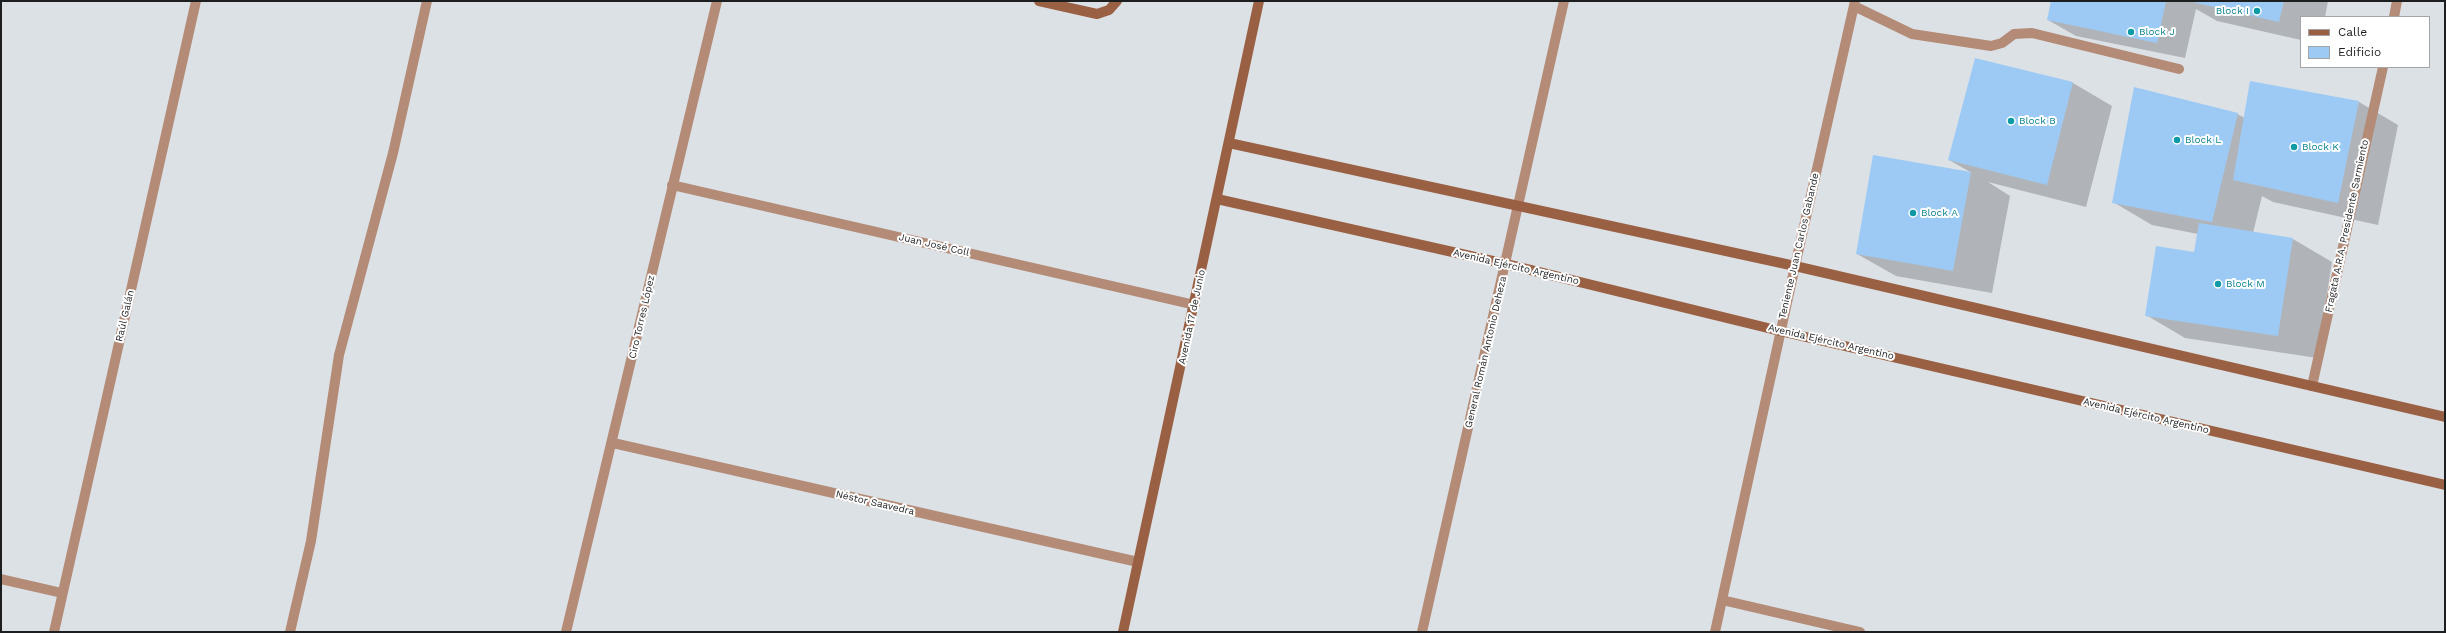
<!DOCTYPE html>
<html>
<head>
<meta charset="utf-8">
<style>
	body { margin:0 }
	#map { position:relative; width:2446px; height:633px; overflow:hidden; background:#dce1e6; font-family:"Work Sans",sans-serif }
	canvas { display:block }
	.frame { position:absolute; inset:0; border:2px solid #1d1e20; pointer-events:none }
	.legend { position:absolute; left:2300px; top:16px; width:130px; height:52px; box-sizing:border-box; background:#fff; border:1px solid #a5a5a6; margin:0; padding:5px 7px; list-style:none; font-size:12px; color:#1d1e20 }
	.legend li { display:flex; align-items:center; gap:8px; height:20px }
	.legend b { width:20px; border:1px solid #a5a5a6 }
</style>
</head>
<body>
<div id="map">
<canvas width="2446" height="633"></canvas>
<div class="frame"></div>
<ul class="legend">
<li><b style="height:5px;background:#9a6043"></b>Calle</li>
<li><b style="height:11px;background:#9dcaf4"></b>Edificio</li>
</ul>
</div>
<script>
const ctx = document.querySelector('canvas').getContext('2d');
ctx.lineJoin = 'round';
function paint(path, color) {
  ctx.fillStyle = color;
  ctx.fill(path, 'evenodd');
}
function shape(rows) {
  const path = new Path2D();
  for (const r of rows) {
    path.moveTo(r[0], r[1]);
    for (let i = 2; i < r.length; i += 2) path.lineTo(r[i], r[i + 1]);
  }
  return path;
}
function strokePath(path, color, width, dash) {
  ctx.strokeStyle = color;
  ctx.lineWidth = width;
  ctx.lineCap = dash ? 'butt' : 'round';
  ctx.setLineDash(dash || []);
  ctx.stroke(path);
}
function drawText(font, color, halo, rows, align = 'center') {
  ctx.font = font + ' "Work Sans",sans-serif';
  ctx.lineWidth = 4;
  ctx.setLineDash([]);
  ctx.textBaseline = 'middle';
  ctx.strokeStyle = halo;
  ctx.fillStyle = color;
  for (const [text, x, y, turn = 0] of rows) {
    ctx.save();
    ctx.translate(x, y);
    ctx.rotate((+turn || 0) * Math.PI / 180);
    ctx.textAlign = isNaN(turn) ? turn : align;
    if (halo) ctx.strokeText(text, 0, 0);
    ctx.fillText(text, 0, 0);
    ctx.restore();
  }
}
const shadow = shape([
	[2052,1,2328,1,2325,17,2301,17,2301,40,2217,21,2196,9,2185,58,2076,36,2048,20],
	[2251,82,2359,102,2398,125,2378,225,2273,202,2262,196,2253,233,2293,239,2332,262,2317,358,2185,338,2146,315,2195,253,2198,234,2152,225,2113,202,2237,114,2245,118],
	[2073,83,2112,106,2086,207,1988,182,2010,196,1992,293,1896,276,1857,254,1874,156,1972,173,1949,160]
]);
const building = shape([
	[2051,1,2166,1,2157,43,2047,20],
	[2188,1,2284,1,2279,22],
	[1975,58,2073,82,2047,185,1948,160],
	[2250,81,2359,101,2338,203,2233,180],
	[2134,87,2238,113,2212,222,2112,203],
	[1873,155,1971,172,1953,271,1856,254],
	[2199,223,2293,238,2278,336,2145,316,2156,246,2194,252]
]);
const street = shape([
	[1854,6,1912,34,1991,46,2002,43,2014,34,2032,33,2179,69],
	[2394,17,2397,1],
	[672,185,1195,305],
	[2312,386,2383,67],
	[613,443,1138,562],
	[1,579,62,593],
	[1722,600,1860,632],
	[54,632,196,1],
	[290,632,311,541,339,355,393,153,427,1],
	[566,632,717,1],
	[1422,632,1564,1],
	[1715,632,1795,266,1855,1]
]);
const secondary = shape([
	[1039,1,1097,14,1109,10,1117,1],
	[1229,143,1795,266,2445,417],
	[1217,199,1506,264,1780,331,2445,485],
	[1123,632,1259,1]
]);
const markers = [
	[2257,11,4,"#0f9aa8"],
	[2131,32,4,"#0f9aa8"],
	[2011,121,4,"#0f9aa8"],
	[2177,140,4,"#0f9aa8"],
	[2294,147,4,"#0f9aa8"],
	[1913,213,4,"#0f9aa8"],
	[2218,284,4,"#0f9aa8"]
];
const cultureNames = [
	["Block I",2249,11,"right"],
	["Block J",2139,32],
	["Block B",2019,121],
	["Block L",2185,140],
	["Block K",2302,147],
	["Block A",1921,213],
	["Block M",2226,284]
];
const streetNames = [
	["Fragata A.R.A. Presidente Sarmiento",2347,226,-78],
	["Juan José Coll",934,245,13],
	["Teniente Juan Carlos Gabande",1799,246,-77],
	["Avenida Ejército Argentino",1516,267,13],
	["Raúl Galán",125,316,-77],
	["Ciro Torres López",642,317,-77],
	["Avenida 17 de Junio",1192,317,-78],
	["Avenida Ejército Argentino",1831,342,13],
	["General Román Antonio Deheza",1486,352,-77],
	["Avenida Ejército Argentino",2146,416,13],
	["Néstor Saavedra",875,503,13]
];
paint(shadow, '#0003');
paint(building, '#9dcaf4');
strokePath(street, '#b38b77', 10);
strokePath(secondary, '#9a6043', 10);
for (const [x, y, r, color] of markers) {
  const dot = new Path2D();
  dot.arc(x, y, r, 0, 2 * Math.PI);
  ctx.fillStyle = color;
  ctx.fill(dot);
  strokePath(dot, '#fff', 1.5);
}
drawText('10px', '#0d838f', '#fff', cultureNames, 'left');
drawText('10px', '#1d1e20', '#fff', streetNames);
</script>
</body>
</html>
